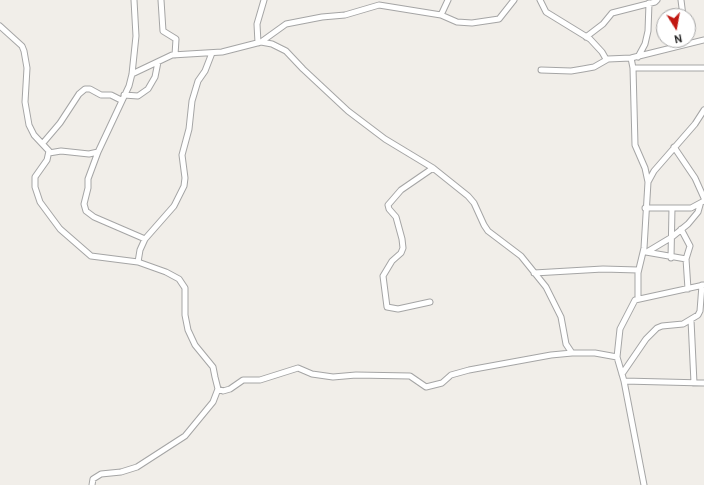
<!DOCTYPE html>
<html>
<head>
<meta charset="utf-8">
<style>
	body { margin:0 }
	#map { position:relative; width:704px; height:485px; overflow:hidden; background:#f1eee9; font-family:Cabin,sans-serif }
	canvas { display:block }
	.north { position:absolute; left:656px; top:8px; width:40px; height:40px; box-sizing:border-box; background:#fff; border:1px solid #a6a6a6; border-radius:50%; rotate:169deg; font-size:11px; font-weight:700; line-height:16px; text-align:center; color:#212121 }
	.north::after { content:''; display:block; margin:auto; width:14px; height:18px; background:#c11812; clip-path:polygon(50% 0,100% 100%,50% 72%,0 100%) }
</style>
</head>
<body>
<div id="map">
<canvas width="704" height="485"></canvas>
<div class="north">N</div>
</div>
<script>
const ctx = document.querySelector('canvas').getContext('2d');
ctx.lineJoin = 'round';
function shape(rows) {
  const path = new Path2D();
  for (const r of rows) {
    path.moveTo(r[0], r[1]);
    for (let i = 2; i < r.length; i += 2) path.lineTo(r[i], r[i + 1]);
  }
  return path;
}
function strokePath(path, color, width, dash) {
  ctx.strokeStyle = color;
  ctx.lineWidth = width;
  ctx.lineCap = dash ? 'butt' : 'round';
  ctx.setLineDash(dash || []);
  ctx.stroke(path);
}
const minor = shape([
	[161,0,163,31,176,39,175,55],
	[540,0,546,12,590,39,602,52,606,59],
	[681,0,683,16],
	[441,15,448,0],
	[0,26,22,46,24,51,27,68,25,102,29,125,34,135,49,151,47,160,35,177,35,187,40,202,60,229,91,256,138,262,166,272,179,279,185,288,185,315,188,330,195,345,213,367,215,377,218,389,213,402,185,436,137,467,121,472,101,474,93,479,92,485],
	[586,37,603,24,612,13,655,2,657,0],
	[261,42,286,24,322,17,345,15,379,5,441,15,457,22,472,23,499,19,514,0],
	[258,43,257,24,264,0],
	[638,57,645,44,648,31,649,3],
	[631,58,633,68,635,145,645,168,648,182],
	[633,68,704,68],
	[541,70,571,71,583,69,594,67,608,59,631,58,704,40],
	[132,74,172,55,222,52,261,42,272,44,286,51,303,69,348,111,385,139,433,168,468,196,474,203,484,225,488,231,521,256,546,287,561,317,566,344,572,353,595,353,617,357],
	[124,95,138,96,148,89,155,77,158,62],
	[43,143,60,123,79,94,85,89,90,89,101,95,111,95,121,100],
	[674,147,695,178,704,198],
	[98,152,88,179,88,188,84,204,86,211,94,217,145,239],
	[49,153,61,151,89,154,98,152,129,86,132,74,136,36,134,0],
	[645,208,691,208,704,201],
	[681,229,690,246,686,259,688,289],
	[646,252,686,259],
	[647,252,672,237,688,224,698,212,700,205],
	[671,258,672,208],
	[138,262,140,250,145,239,174,206,184,186,185,178,182,155,189,129,192,101,198,81,205,71,212,53],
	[534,273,603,269,638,270],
	[638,298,638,273,644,248,648,182,654,171,695,124,704,110],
	[430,302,398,309,387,307,383,276,392,261,401,253,403,248,402,239,396,217,389,209,388,205,401,190,433,168],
	[691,320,694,383],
	[622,374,646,339,657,328,662,326,683,324,698,315,700,311,702,285],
	[624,381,704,383],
	[218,389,223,391,230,389,243,380,260,380,298,368,312,374,333,377,356,375,410,376,426,387,442,383,451,375,469,370,551,355,572,353],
	[644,485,624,381,617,357,620,329,635,300,704,285]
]);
strokePath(minor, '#a5a5a5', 7);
strokePath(minor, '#fff', 5);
</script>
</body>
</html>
